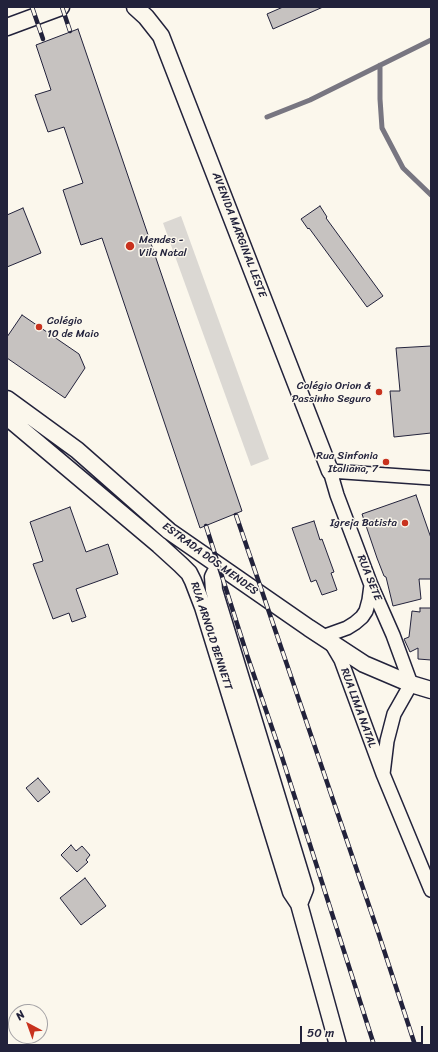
<!DOCTYPE html>
<html>
<head>
<meta charset="utf-8">
<style>
	body { margin:0 }
	#map { position:relative; width:438px; height:1052px; overflow:hidden; background:#fbf7ec; font-family:Sriracha,sans-serif }
	canvas { display:block }
	.frame { position:absolute; inset:0; border:8px solid #22223b; pointer-events:none }
	.north { position:absolute; left:8px; top:1004px; width:40px; height:40px; box-sizing:border-box; background:#fbf7ec; border:1px solid #a4a2a5; border-radius:50%; rotate:319deg; font-size:11px; font-weight:700; line-height:16px; text-align:center; color:#22223b }
	.north::after { content:''; display:block; margin:auto; width:14px; height:18px; background:#c8321e; clip-path:polygon(50% 0,100% 100%,50% 72%,0 100%) }
	.scale { position:absolute; left:300px; top:1026px; width:123px; height:18px; box-sizing:border-box; border:2px solid #22223b; border-top:0; padding-left:5px; font-size:12px; line-height:14px; white-space:nowrap; color:#22223b; -webkit-text-stroke:3px #fbf7ec; paint-order:stroke }
</style>
</head>
<body>
<div id="map">
<canvas width="438" height="1052"></canvas>
<div class="frame"></div>
<div class="north">N</div>
<div class="scale">50 m</div>
</div>
<script>
const ctx = document.querySelector('canvas').getContext('2d');
ctx.lineJoin = 'round';
function paint(path, color) {
  ctx.fillStyle = color;
  ctx.fill(path, 'evenodd');
}
function shape(rows) {
  const path = new Path2D();
  for (const r of rows) {
    path.moveTo(r[0], r[1]);
    for (let i = 2; i < r.length; i += 2) path.lineTo(r[i], r[i + 1]);
  }
  return path;
}
function strokePath(path, color, width, dash) {
  ctx.strokeStyle = color;
  ctx.lineWidth = width;
  ctx.lineCap = dash ? 'butt' : 'round';
  ctx.setLineDash(dash || []);
  ctx.stroke(path);
}
function drawText(font, color, halo, rows, align = 'center') {
  ctx.font = font + ' Sriracha,sans-serif';
  ctx.lineWidth = 3;
  ctx.setLineDash([]);
  ctx.textBaseline = 'middle';
  ctx.strokeStyle = halo;
  ctx.fillStyle = color;
  for (const [text, x, y, turn = 0] of rows) {
    ctx.save();
    ctx.translate(x, y);
    ctx.rotate((+turn || 0) * Math.PI / 180);
    ctx.textAlign = isNaN(turn) ? turn : align;
    if (halo) ctx.strokeText(text, 0, 0);
    ctx.fillText(text, 0, 0);
    ctx.restore();
  }
}
const green = shape([
	[181,216,269,459,251,466,163,223]
]);
const stream = shape([
	[380,65,380,99,382,128,403,168,431,195],
	[267,117,310,100,431,40]
]);
const building = shape([
	[283,7,323,7,273,29,267,14,283,7],
	[78,29,242,511,200,528,102,238,81,245,63,190,83,183,64,127,48,132,35,95,51,90,36,45,78,29],
	[320,206,327,217,326,218,383,296,367,307,309,228,308,229,301,219,320,206],
	[23,208,41,253,7,267,7,215,23,208],
	[22,315,79,354,85,368,65,398,7,358,7,337,22,315],
	[431,346,431,433,394,437,390,391,400,391,396,348,431,346],
	[416,495,431,538,431,579,419,579,421,599,393,606,386,577,384,576,377,558,362,514,416,495],
	[70,507,86,552,108,544,118,574,76,589,86,617,72,622,69,613,53,619,33,564,43,561,30,522,70,507],
	[314,521,320,540,322,539,334,572,331,573,337,590,322,595,316,580,311,582,292,528,314,521],
	[420,608,431,608,431,660,418,659,418,648,410,652,404,639,409,637,412,611,420,612,420,608],
	[38,778,50,792,38,802,26,788,38,778],
	[71,845,76,851,82,846,90,855,86,860,88,862,77,872,61,855,71,845],
	[85,878,106,906,81,925,60,898,85,878]
]);
const minor = shape([
	[322,637,347,628,355,623,362,617,366,611,369,600,371,585],
	[331,643,341,660,383,774,431,890],
	[383,774,387,741,394,714,411,684,393,635,371,585,337,495,330,471,431,478]
]);
const tertiary = shape([
	[135,7,146,17,161,36,330,471],
	[7,27,61,7],
	[7,399,77,450,169,531,309,628,364,664,411,684,431,690],
	[7,417,159,545,181,565,189,573,193,581,203,607,291,892,299,904,338,1045],
	[222,568,215,573,213,577,214,590,305,889,299,904]
]);
const rail = shape([
	[32,7,43,39],
	[62,7,70,31],
	[236,515,378,932,415,1045],
	[206,526,247,655,281,754,374,1045]
]);
const markers = [
	[130,246,5,"#c8321e"],
	[39,327,4,"#c8321e"],
	[379,392,4,"#c8321e"],
	[386,462,4,"#c8321e"],
	[405,523,4,"#c8321e"]
];
const streetNames = [
	["AVENIDA MARGINAL LESTE",239,235,69],
	["ESTRADA DOS MENDES",210,559,36],
	["RUA SETE",369,578,68],
	["RUA ARNOLD BENNETT",211,636,72],
	["RUA LIMA NATAL",358,708,70]
];
const poiNames = [
	["Mendes -",139,240,"left"],
	["Vila Natal",139,253,"left"],
	["Colégio",47,321,"left"],
	["10 de Maio",47,334,"left"],
	["Colégio Orion &",371,386],
	["Passinho Seguro",371,399],
	["Rua Sinfonia",378,456],
	["Italiana, 7",378,469],
	["Igreja Batista",397,523]
];
paint(green, '#dbd8d3');
strokePath(stream, '#787681', 5);
paint(building, '#c6c2c0');
strokePath(building, '#22223b', 1);
strokePath(minor, '#22223b', 16);
strokePath(tertiary, '#22223b', 19);
strokePath(minor, '#fbf7ec', 13);
strokePath(tertiary, '#fbf7ec', 16);
strokePath(rail, '#22223b', 4.5);
strokePath(rail, '#fbf7ec', 3, [9]);
for (const [x, y, r, color] of markers) {
  const dot = new Path2D();
  dot.arc(x, y, r, 0, 2 * Math.PI);
  ctx.fillStyle = color;
  ctx.fill(dot);
  strokePath(dot, '#fbf7ec', 1.5);
}
drawText('11px', '#22223b', '#fbf7ec', streetNames);
drawText('11px', '#22223b', '#fbf7ec', poiNames, 'right');
</script>
</body>
</html>
